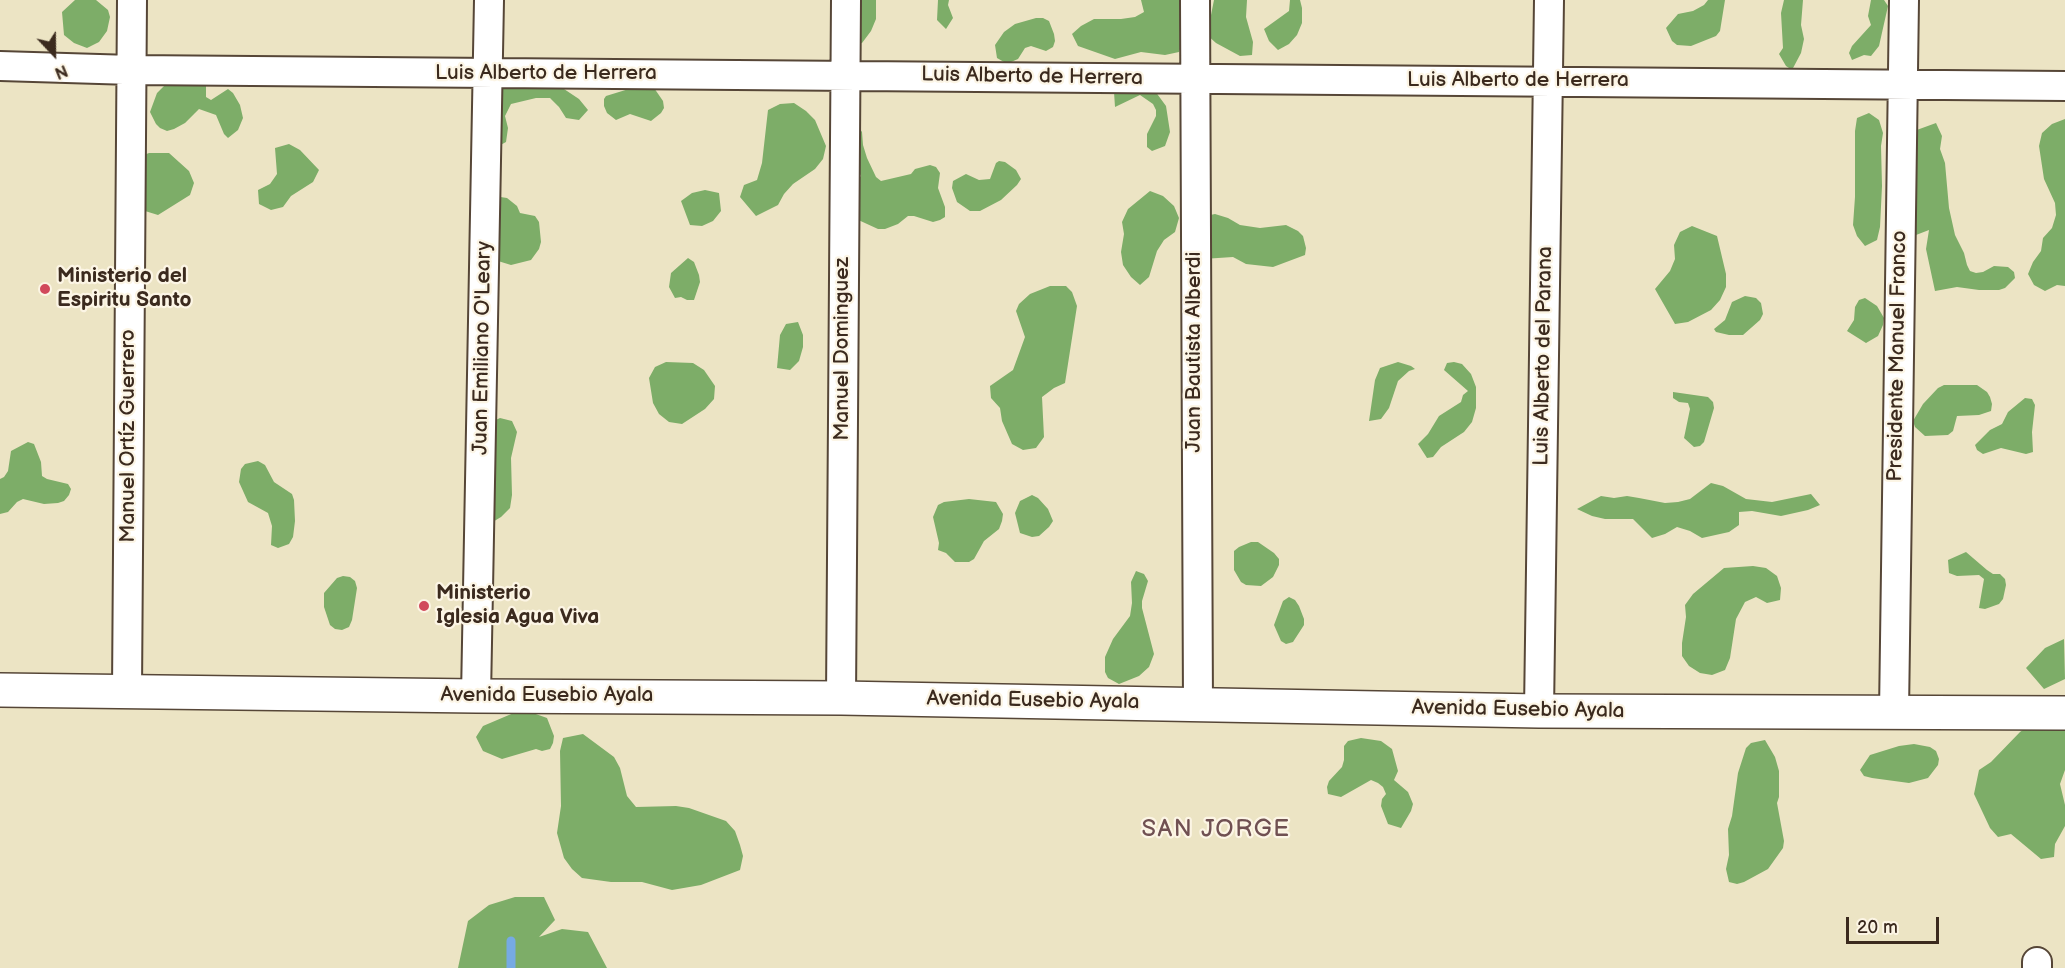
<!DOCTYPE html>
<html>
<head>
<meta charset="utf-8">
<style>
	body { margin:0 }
	#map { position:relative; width:2065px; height:968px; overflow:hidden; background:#ece4c4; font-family:"Balsamiq Sans",sans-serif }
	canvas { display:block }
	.north { position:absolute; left:24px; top:24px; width:60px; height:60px; -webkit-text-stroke:4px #fcf5e5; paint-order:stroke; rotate:158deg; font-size:16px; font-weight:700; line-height:24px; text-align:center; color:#3b2a1e }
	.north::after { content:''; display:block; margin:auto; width:21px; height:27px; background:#3b2a1e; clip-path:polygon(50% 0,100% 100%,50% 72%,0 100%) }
	.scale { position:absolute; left:1846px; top:917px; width:93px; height:27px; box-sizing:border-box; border:3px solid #3b2a1e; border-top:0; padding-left:8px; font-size:18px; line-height:21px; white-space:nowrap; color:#3b2a1e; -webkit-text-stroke:4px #fcf5e5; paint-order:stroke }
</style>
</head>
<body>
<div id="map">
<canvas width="2065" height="968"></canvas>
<div class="north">N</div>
<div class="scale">20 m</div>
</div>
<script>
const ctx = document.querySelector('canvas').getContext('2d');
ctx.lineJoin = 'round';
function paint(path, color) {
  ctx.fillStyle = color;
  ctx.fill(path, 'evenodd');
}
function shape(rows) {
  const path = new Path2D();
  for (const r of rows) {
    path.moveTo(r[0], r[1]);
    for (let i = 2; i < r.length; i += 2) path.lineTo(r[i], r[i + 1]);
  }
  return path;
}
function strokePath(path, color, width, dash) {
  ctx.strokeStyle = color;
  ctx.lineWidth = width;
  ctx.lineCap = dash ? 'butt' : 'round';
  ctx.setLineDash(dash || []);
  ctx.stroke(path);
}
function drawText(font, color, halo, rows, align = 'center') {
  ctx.font = font + ' "Balsamiq Sans",sans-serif';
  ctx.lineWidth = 4.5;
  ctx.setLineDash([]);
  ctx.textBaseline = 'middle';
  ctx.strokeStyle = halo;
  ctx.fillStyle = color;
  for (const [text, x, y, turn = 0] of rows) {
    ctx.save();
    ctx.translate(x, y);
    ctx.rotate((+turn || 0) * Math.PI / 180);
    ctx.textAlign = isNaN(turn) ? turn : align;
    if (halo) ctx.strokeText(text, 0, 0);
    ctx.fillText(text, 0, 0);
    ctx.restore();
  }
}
const forest = shape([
	[75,0,96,0,108,10,110,17,107,31,99,42,87,48,74,43,64,35,62,12],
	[843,0,876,0,876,19,871,31,862,43,849,46],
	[938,0,949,0,948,5,953,18,946,29,937,20],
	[1141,0,1188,0,1188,27,1179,52,1165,55,1141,52,1115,59,1078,46,1072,34,1081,26,1094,19,1121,19,1135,17,1144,12],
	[1214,0,1247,0,1246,17,1253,42,1252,55,1240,56,1216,43,1207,35],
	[1290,0,1300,0,1302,8,1302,23,1297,35,1289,44,1278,50,1269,41,1264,29,1289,11],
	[1708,0,1725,0,1720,31,1716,36,1691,46,1677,45,1672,41,1666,28,1678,14,1693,11,1704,5],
	[1784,0,1803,0,1801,25,1804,39,1801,53,1792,70,1786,66,1779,54,1783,48,1781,13],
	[1871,0,1884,0,1888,6,1879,46,1871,56,1864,55,1852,60,1849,53,1852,46,1871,25,1868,16],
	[1036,18,1043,18,1049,21,1054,34,1055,41,1053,47,1046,51,1031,46,1025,48,1018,59,1011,62,1004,62,997,58,995,45,1004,32,1015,24],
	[168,82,206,84,206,97,211,100,228,89,233,93,240,105,243,118,238,130,228,138,224,134,216,115,199,109,185,123,174,129,167,131,160,128,156,124,150,112,157,93],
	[558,85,579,99,588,110,579,120,566,118,559,107,550,98,536,98,511,104,505,116,508,128,506,142,495,148,498,87],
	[652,85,663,101,664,108,661,113,651,121,630,114,616,120,607,113,604,106,604,99,606,96,632,88],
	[1155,91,1166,106,1170,132,1165,146,1152,151,1147,147,1147,134,1156,116,1156,110,1153,104,1140,95,1115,107,1114,92],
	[794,103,806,111,815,120,826,146,823,159,815,169,793,184,784,194,778,205,756,216,740,197,744,185,757,180,762,163,768,110,780,104],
	[1869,113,1879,120,1883,133,1881,146,1882,186,1880,227,1877,240,1865,246,1857,236,1853,225,1855,197,1855,131,1857,118],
	[2065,119,2065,286,2057,285,2045,291,2034,285,2028,274,2033,262,2041,251,2043,238,2052,228,2056,215,2055,203,2044,179,2039,146,2042,133,2052,124],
	[1936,123,1942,136,1940,149,1945,163,1949,208,1955,235,1964,253,1967,265,1970,271,1976,273,1983,272,1994,266,2008,267,2014,272,2015,278,2005,288,1999,290,1979,290,1957,287,1935,291,1926,249,1929,230,1916,235,1907,234,1914,131],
	[858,126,862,132,863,145,867,158,876,177,881,181,911,174,915,169,930,165,936,167,940,173,938,188,945,207,945,217,940,220,933,222,914,216,908,216,898,224,885,229,878,229,854,218,853,184,861,176,855,165],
	[289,144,300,150,319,170,313,182,291,196,283,207,271,210,259,204,258,190,270,184,277,174,275,148],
	[149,153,169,153,189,171,194,183,190,195,158,215,145,211,134,204,136,158],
	[999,161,1005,162,1016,170,1021,179,1017,185,1001,200,980,211,970,211,957,202,952,188,953,181,966,174,979,180,990,179,996,163],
	[705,190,719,193,721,211,713,221,702,226,690,225,681,201,692,193],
	[1150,191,1163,196,1174,206,1179,218,1175,232,1164,240,1157,251,1149,277,1140,285,1131,277,1123,265,1121,252,1124,234,1122,222,1128,209],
	[494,196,507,198,517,206,520,213,535,216,539,222,541,242,539,249,531,260,511,265,498,261],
	[1215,214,1228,218,1240,225,1260,228,1286,225,1298,231,1303,236,1306,248,1305,255,1273,267,1246,264,1233,257,1203,259,1201,217],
	[1692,226,1717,236,1726,274,1726,287,1720,300,1711,310,1688,322,1675,324,1655,289,1670,271,1675,259,1674,245,1680,232],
	[688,258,694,262,699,275,700,282,694,300,687,300,681,297,675,298,669,287,671,273],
	[1050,286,1066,286,1072,292,1077,306,1065,383,1054,388,1042,397,1044,437,1036,448,1023,450,1012,444,1002,421,1000,408,991,398,990,386,1013,370,1025,337,1016,311,1019,304,1030,294],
	[1745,296,1756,298,1761,303,1763,314,1760,320,1743,335,1729,335,1716,332,1714,329,1725,320,1732,302],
	[1865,298,1877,306,1884,318,1883,325,1878,336,1866,343,1847,331,1854,320,1855,307,1859,300],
	[798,322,803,335,803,347,799,361,790,370,777,368,780,335,786,324],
	[666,362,693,363,704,370,715,386,714,399,705,409,682,424,669,422,659,414,653,403,649,378,655,367],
	[1398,362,1411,366,1415,369,1409,371,1398,381,1389,408,1381,419,1369,421,1375,380,1380,368],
	[1454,362,1462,364,1471,374,1476,387,1476,408,1472,422,1464,432,1441,447,1433,457,1427,458,1418,444,1428,434,1439,416,1461,402,1463,395,1468,391,1444,370,1447,363],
	[1944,385,1977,385,1987,392,1990,397,1992,404,1991,411,1979,415,1957,416,1953,431,1948,435,1925,436,1915,427,1913,421,1923,404,1938,388],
	[1673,392,1708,397,1713,402,1714,408,1704,442,1700,446,1694,447,1684,438,1690,409,1688,403,1679,402,1673,398],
	[2025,398,2032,399,2035,405,2032,432,2033,452,2026,454,2001,448,1983,454,1977,450,1975,445,1990,430,2002,424,2008,412],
	[500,418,512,421,517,432,511,458,512,495,510,508,501,517,491,523,487,424],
	[28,442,34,444,41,462,42,476,47,479,68,484,71,489,69,495,64,501,58,503,44,504,23,499,17,502,8,512,0,514,0,479,4,477,8,471,11,451],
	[258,461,265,465,274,482,292,494,294,500,295,521,293,537,289,544,278,548,271,545,272,526,268,513,248,502,239,482,241,469,245,464],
	[1711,483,1723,486,1746,499,1772,502,1811,494,1820,505,1808,510,1781,516,1752,511,1739,512,1739,525,1729,532,1702,538,1690,531,1677,527,1665,534,1652,538,1633,519,1605,519,1592,516,1577,509,1601,496,1614,498,1627,496,1639,498,1665,503,1678,502,1690,499],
	[1032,495,1038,498,1048,509,1053,521,1049,527,1039,536,1032,537,1020,533,1015,513,1020,501],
	[969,499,996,502,1003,514,1002,521,999,529,984,541,974,559,969,562,955,562,946,553,938,550,939,543,933,517,938,505,944,502],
	[1251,542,1258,542,1274,553,1279,559,1279,565,1273,577,1261,586,1246,585,1241,582,1234,570,1234,551,1239,547],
	[1966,552,1987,570,1993,574,2000,574,2005,579,2006,585,2003,599,1999,604,1985,609,1979,608,1984,579,1979,575,1957,576,1949,573,1948,560],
	[1753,566,1766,568,1777,576,1781,588,1780,600,1767,603,1756,597,1745,602,1736,619,1730,658,1725,670,1712,675,1700,673,1689,666,1682,656,1682,643,1686,617,1685,605,1693,594,1724,568],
	[1136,571,1144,574,1148,581,1142,601,1142,608,1154,654,1149,667,1139,676,1119,684,1108,678,1105,672,1105,657,1113,639,1130,616,1132,603,1131,582],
	[343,576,350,577,355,581,357,588,352,620,349,627,342,630,335,629,330,625,324,607,324,593,337,578],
	[1289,597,1295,600,1299,606,1304,619,1304,625,1293,642,1286,644,1281,641,1274,625,1283,601],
	[2064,639,2065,679,2044,689,2026,668,2045,648],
	[516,712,533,713,547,718,554,736,553,743,550,749,542,751,536,749,502,759,483,751,476,737,483,726],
	[2031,724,2065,725,2065,770,2060,784,2065,805,2065,826,2055,844,2054,857,2041,859,2011,834,1998,837,1990,828,1974,794,1979,770,1991,762,2020,732],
	[583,734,614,757,620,768,627,796,636,807,676,806,689,808,726,821,735,831,740,845,743,856,740,870,701,885,672,890,642,882,611,882,582,878,572,869,564,858,557,833,561,806,560,751,563,738],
	[1361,738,1381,741,1392,749,1398,771,1394,780,1408,792,1413,804,1411,811,1401,828,1388,824,1381,806,1382,799,1386,794,1383,787,1378,783,1371,780,1341,797,1328,794,1327,787,1329,781,1342,767,1344,760,1344,746,1348,741],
	[1765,740,1775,757,1779,771,1779,797,1777,803,1784,841,1783,848,1768,869,1744,882,1737,884,1729,882,1726,869,1729,855,1728,829,1732,816,1738,773,1746,748,1751,743],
	[1914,744,1930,747,1936,751,1939,759,1938,765,1928,778,1909,783,1872,778,1864,776,1860,770,1870,755,1899,746],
	[515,897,544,897,555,920,539,937,562,929,588,932,607,968,458,968,468,921,489,905]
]);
const stream = shape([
	[511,941,511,968]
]);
const street = shape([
	[1195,0,1198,704],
	[0,66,132,70,2065,86],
	[127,691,132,0],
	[476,696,489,0],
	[841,698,846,0],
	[1539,711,1549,0],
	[1894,712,1904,0],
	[2037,968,2037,962]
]);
const secondary = shape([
	[0,690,476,696,841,698,1539,711,2065,713]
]);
const markers = [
	[45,289,6,"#d1495b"],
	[424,606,6,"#d1495b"]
];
const streetNames = [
	["Luis Alberto de Herrera",546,74],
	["Luis Alberto de Herrera",1032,77,1],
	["Luis Alberto de Herrera",1518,81],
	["Juan Emiliano O'Leary",483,348,-89],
	["Manuel Dominguez",843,349,-90],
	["Juan Bautista Alberdi",1195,352,-90],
	["Luis Alberto del Parana",1544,356,-89],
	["Presidente Manuel Franco",1898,356,-89],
	["Manuel Ortíz Guerrero",129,436,-90],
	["Avenida Eusebio Ayala",547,696],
	["Avenida Eusebio Ayala",1033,701,1],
	["Avenida Eusebio Ayala",1518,710,1]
];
const poiNames = [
	["Ministerio del",57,277],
	["Espiritu Santo",57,301],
	["Ministerio",436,594],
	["Iglesia Agua Viva",436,618]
];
const quarterNames = [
	["SAN JORGE",1216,830]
];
paint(forest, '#7dad68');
strokePath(stream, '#76aae3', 9);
strokePath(street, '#564637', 32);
strokePath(secondary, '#564637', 36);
strokePath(street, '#fff', 28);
strokePath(secondary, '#fff', 33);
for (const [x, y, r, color] of markers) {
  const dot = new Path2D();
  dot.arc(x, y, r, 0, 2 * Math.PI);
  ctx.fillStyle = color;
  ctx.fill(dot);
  strokePath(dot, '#fcf5e5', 2);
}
drawText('21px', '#3b2a1e', '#fcf5e5', streetNames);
drawText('bold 21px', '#3b2a1e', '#fcf5e5', poiNames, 'left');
ctx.letterSpacing = '1.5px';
drawText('24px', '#705052', '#fcf5e5', quarterNames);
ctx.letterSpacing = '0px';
</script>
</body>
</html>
